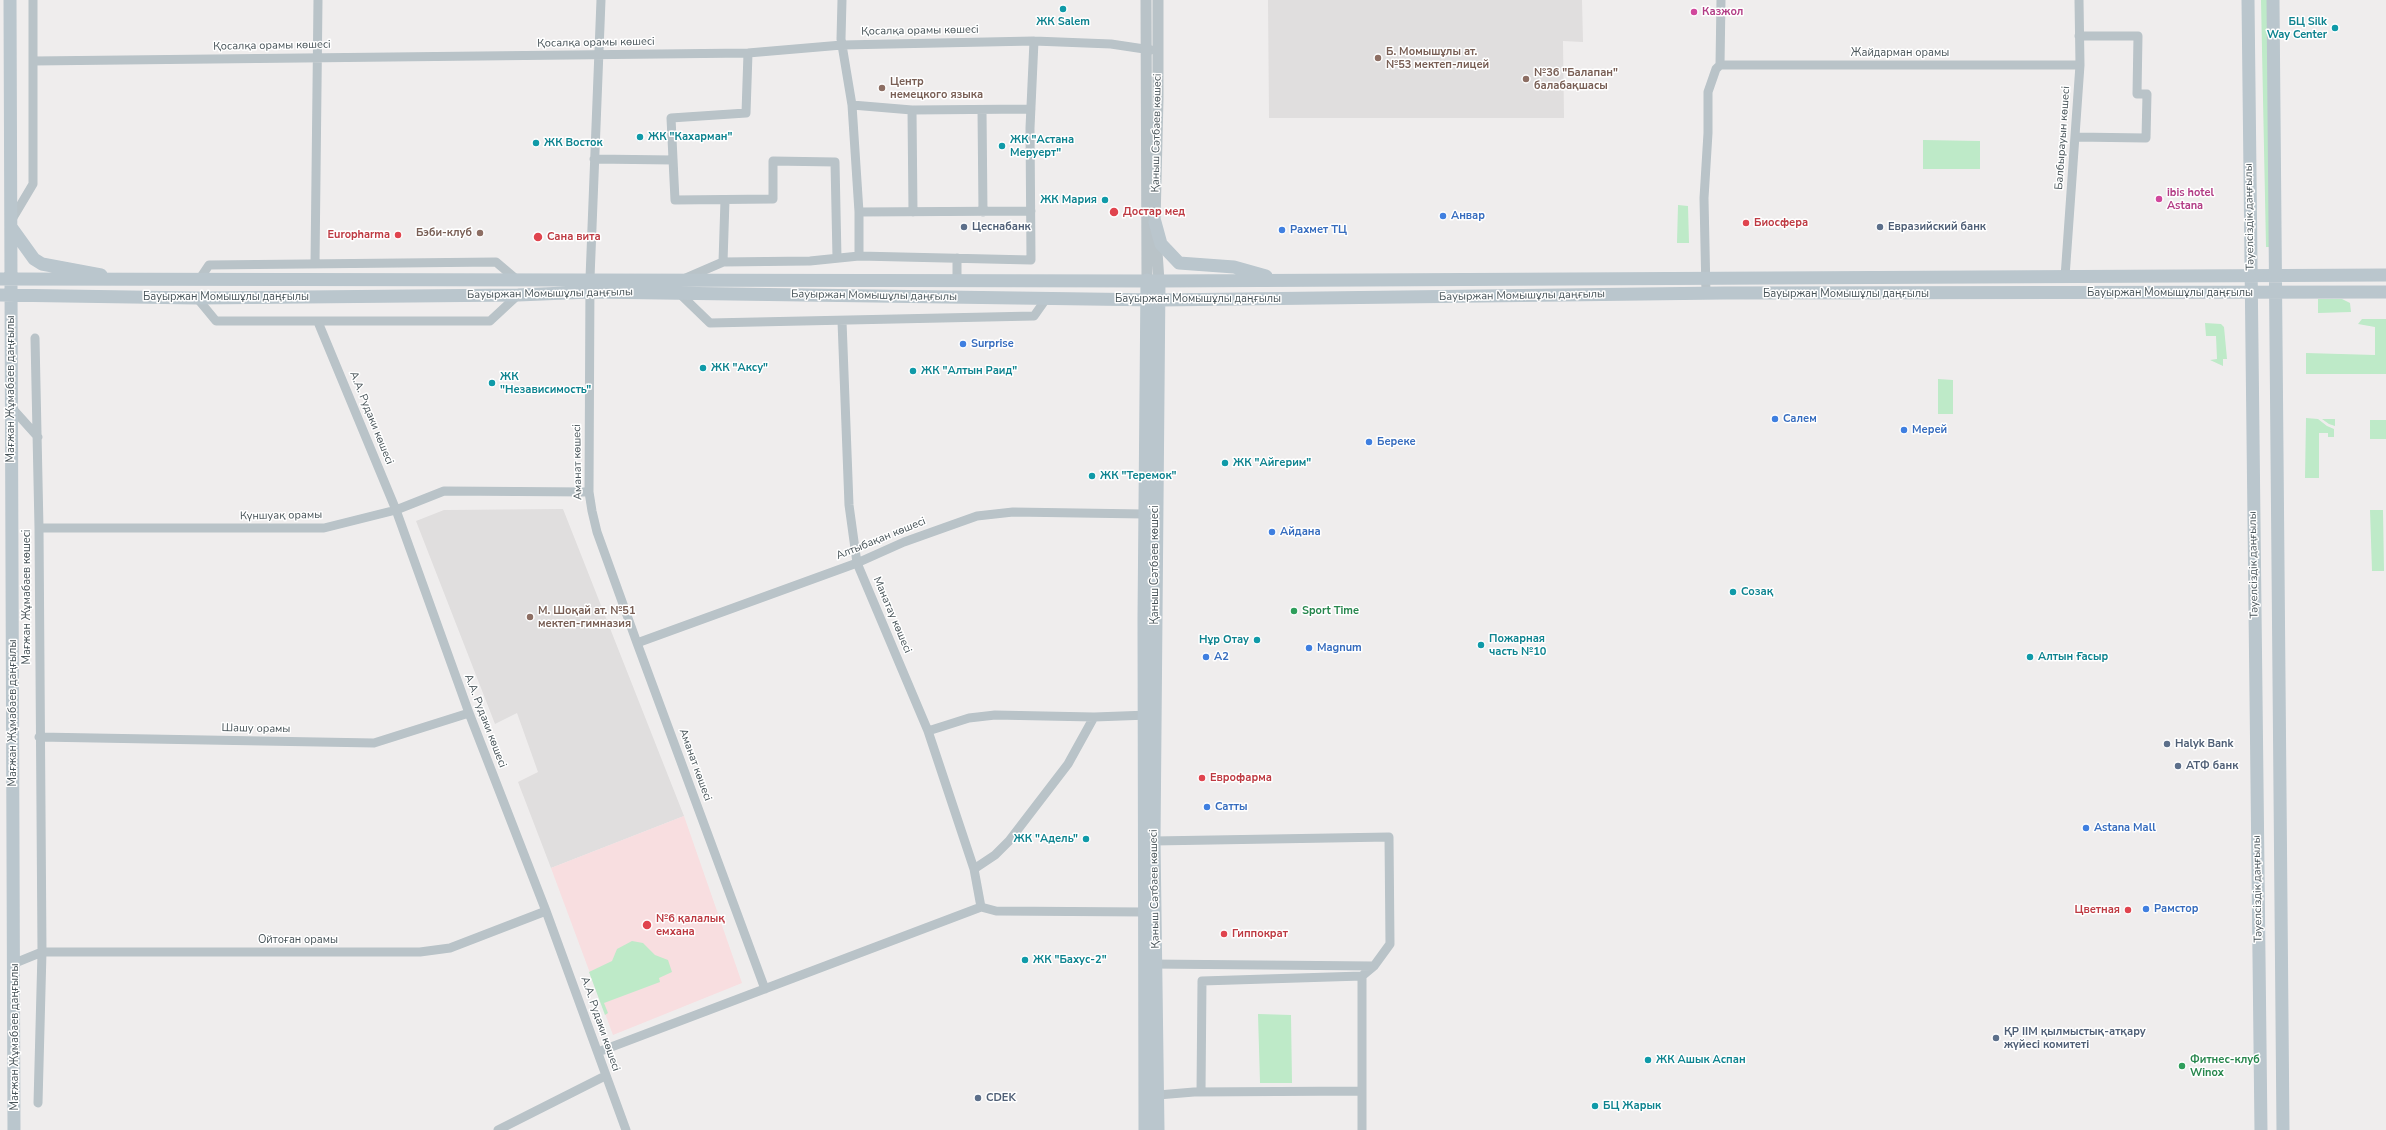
<!DOCTYPE html>
<html>
<head>
<meta charset="utf-8">
<style>
	body { margin:0 }
	canvas { display:block; background:#efeded }
</style>
</head>
<body>
<canvas width="2386" height="1130"></canvas>
<script>
const ctx = document.querySelector('canvas').getContext('2d');
ctx.lineJoin = 'round';
function paint(path, color) {
  ctx.fillStyle = color;
  ctx.fill(path, 'evenodd');
}
function shape(rows) {
  const path = new Path2D();
  for (const r of rows) {
    path.moveTo(r[0], r[1]);
    for (let i = 2; i < r.length; i += 2) path.lineTo(r[i], r[i + 1]);
  }
  return path;
}
function strokePath(path, color, width, dash) {
  ctx.strokeStyle = color;
  ctx.lineWidth = width;
  ctx.lineCap = dash ? 'butt' : 'round';
  ctx.setLineDash(dash || []);
  ctx.stroke(path);
}
function drawText(font, color, halo, rows, align = 'center') {
  ctx.font = font + ' "Nunito Sans",sans-serif';
  ctx.lineWidth = 3;
  ctx.setLineDash([]);
  ctx.textBaseline = 'middle';
  ctx.strokeStyle = halo;
  ctx.fillStyle = color;
  for (const [text, x, y, turn = 0] of rows) {
    ctx.save();
    ctx.translate(x, y);
    ctx.rotate((+turn || 0) * Math.PI / 180);
    ctx.textAlign = isNaN(turn) ? turn : align;
    if (halo) ctx.strokeText(text, 0, 0);
    ctx.fillText(text, 0, 0);
    ctx.restore();
  }
}
const education = shape([
	[1268,0,1582,0,1583,42,1563,41,1564,118,1269,118],
	[563,509,684,816,551,868,518,782,538,772,517,713,495,724,416,521,444,510]
]);
const medical = shape([
	[684,816,742,983,613,1035,551,868]
]);
const green = shape([
	[2261,0,2268,0,2273,247,2266,247],
	[1923,140,1980,141,1980,169,1923,169],
	[1678,205,1688,206,1689,243,1677,243],
	[2318,299,2342,299,2350,303,2351,312,2318,313],
	[2362,319,2386,319,2386,374,2306,374,2306,353,2375,355,2375,327,2358,324],
	[2205,323,2221,324,2224,327,2227,359,2223,359,2223,366,2210,360,2217,359,2216,336,2206,336],
	[1938,379,1953,380,1953,414,1938,414],
	[2306,418,2318,419,2327,426,2334,429,2334,437,2328,437,2328,433,2319,433,2319,478,2305,478],
	[2322,419,2335,419,2335,426,2329,424],
	[2370,420,2386,420,2386,439,2370,439],
	[2370,510,2383,510,2384,571,2372,571],
	[632,941,643,943,655,955,668,960,672,972,659,978,660,982,604,1003,608,1013,605,1015,589,972,612,961,617,949],
	[1258,1014,1291,1015,1292,1083,1260,1083]
]);
const minor = shape([
	[601,0,590,278,589,492,592,511,597,532,637,643,765,989],
	[842,0,841,39,852,105,859,212,859,256],
	[748,53,746,113,671,118,675,200,773,199,773,161,835,162,837,258],
	[34,61,748,53,842,45,1034,41,1111,44,1151,50],
	[1720,65,2080,65],
	[1720,65,1721,0],
	[852,105,912,110,1031,109],
	[912,110,913,212],
	[982,110,983,212],
	[2075,137,2146,138,2147,94,2137,94,2138,36,2079,36],
	[594,159,673,160],
	[859,212,1031,211],
	[11,221,33,184,33,0],
	[957,258,957,280],
	[723,262,725,200],
	[315,264,318,0],
	[2065,277,2080,65,2079,0],
	[686,278,723,262,810,261,859,256,1031,260,1030,128,1034,41],
	[199,280,209,265,496,262,516,279],
	[680,294,710,323,1034,316,1046,299],
	[1706,294,1704,198,1708,133,1708,92,1716,69,1720,65],
	[197,298,216,321,490,321,518,295],
	[842,321,849,505,857,563,928,731,974,869,981,907],
	[318,322,396,510,469,713,546,911,626,1130],
	[35,338,39,528,42,952,38,1103],
	[11,407,38,437],
	[39,528,324,528,396,510,444,491,589,492],
	[637,643,857,563,904,542,977,516,1013,512,1144,514],
	[928,731,969,718,995,715,1094,717],
	[39,737,374,743,469,713],
	[1154,841,1389,837,1390,944,1374,966,1362,976,1362,1130],
	[974,869,995,855,1009,841,1068,764,1094,717,1149,715],
	[15,963,42,952,420,952,450,948,546,911],
	[1150,964,1374,966],
	[598,1052,981,907,996,911,1144,912],
	[1201,1092,1202,981,1362,976],
	[1158,1095,1194,1092,1362,1091],
	[498,1130,605,1076]
]);
const tertiary = shape([
	[1146,0,1147,280],
	[1158,0,1158,98,1155,222,1159,281]
]);
const secondary = shape([
	[10,0,14,1130],
	[2248,0,2261,1130],
	[2273,0,2283,1130],
	[1155,222,1161,244,1179,263,1234,267,1266,276],
	[11,227,34,259,42,264,101,275],
	[0,279,1159,281,2386,275],
	[0,295,197,298,518,295,590,292,1159,300,1723,293,2386,292],
	[1145,1130,1144,618,1147,280],
	[1158,1130,1154,841,1159,281]
]);
const markers = [
	[1063,9,4,"#0f9aa8"],
	[1694,12,4,"#d1479c"],
	[2335,28,4,"#0f9aa8"],
	[1378,58,4,"#8d6e63"],
	[1526,79,4,"#8d6e63"],
	[882,88,4,"#8d6e63"],
	[640,137,4,"#0f9aa8"],
	[536,143,4,"#0f9aa8"],
	[1002,146,4,"#0f9aa8"],
	[2159,199,4,"#d1479c"],
	[1105,200,4,"#0f9aa8"],
	[1114,212,5,"#e0444e"],
	[1443,216,4,"#3f7fe0"],
	[1746,223,4,"#e0444e"],
	[964,227,4,"#5c6f8a"],
	[1880,227,4,"#5c6f8a"],
	[1282,230,4,"#3f7fe0"],
	[480,233,4,"#8d6e63"],
	[398,235,4,"#e0444e"],
	[538,237,5,"#e0444e"],
	[963,344,4,"#3f7fe0"],
	[703,368,4,"#0f9aa8"],
	[913,371,4,"#0f9aa8"],
	[492,383,4,"#0f9aa8"],
	[1775,419,4,"#3f7fe0"],
	[1904,430,4,"#3f7fe0"],
	[1369,442,4,"#3f7fe0"],
	[1225,463,4,"#0f9aa8"],
	[1092,476,4,"#0f9aa8"],
	[1272,532,4,"#3f7fe0"],
	[1733,592,4,"#0f9aa8"],
	[1294,611,4,"#2e9e5b"],
	[530,617,4,"#8d6e63"],
	[1257,640,4,"#0f9aa8"],
	[1481,645,4,"#0f9aa8"],
	[1309,648,4,"#3f7fe0"],
	[1206,657,4,"#3f7fe0"],
	[2030,657,4,"#0f9aa8"],
	[2167,744,4,"#5c6f8a"],
	[2178,766,4,"#5c6f8a"],
	[1202,778,4,"#e0444e"],
	[1207,807,4,"#3f7fe0"],
	[2086,828,4,"#3f7fe0"],
	[1086,839,4,"#0f9aa8"],
	[2146,909,4,"#3f7fe0"],
	[2128,910,4,"#e0444e"],
	[647,925,5,"#e0444e"],
	[1224,934,4,"#e0444e"],
	[1025,960,4,"#0f9aa8"],
	[1996,1038,4,"#5c6f8a"],
	[1648,1060,4,"#0f9aa8"],
	[2182,1066,4,"#2e9e5b"],
	[978,1098,4,"#5c6f8a"],
	[1595,1106,4,"#0f9aa8"]
];
const hotelNames = [
	["Казжол",1702,12],
	["ibis hotel",2167,193],
	["Astana",2167,206]
];
const cultureNames = [
	["ЖК Salem",1063,22,"center"],
	["БЦ Silk",2327,22,"right"],
	["Way Center",2327,35,"right"],
	["ЖК \"Кахарман\"",648,137],
	["ЖК \"Астана",1010,140],
	["Меруерт\"",1010,153],
	["ЖК Восток",544,143],
	["ЖК Мария",1097,200,"right"],
	["ЖК \"Аксу\"",711,368],
	["ЖК \"Алтын Раид\"",921,371],
	["ЖК",500,377],
	["\"Независимость\"",500,390],
	["ЖК \"Айгерим\"",1233,463],
	["ЖК \"Теремок\"",1100,476],
	["Созақ",1741,592],
	["Пожарная",1489,639],
	["часть №10",1489,652],
	["Нұр Отау",1249,640,"right"],
	["Алтын Ғасыр",2038,657],
	["ЖК \"Адель\"",1078,839,"right"],
	["ЖК \"Бахус-2\"",1033,960],
	["ЖК Ашык Аспан",1656,1060],
	["БЦ Жарык",1603,1106]
];
const streetNames = [
	["Қосалқа орамы көшесі",920,31,-1],
	["Қосалқа орамы көшесі",596,43,-1],
	["Қосалқа орамы көшесі",272,46,-1],
	["Жайдарман орамы",1900,53],
	["Қаныш Сәтбаев көшесі",1157,133,-89],
	["Балбырауын көшесі",2063,138,-86],
	["Тәуелсіздік даңғылы",2250,217,-91],
	["Бауыржан Момышұлы даңғылы",2170,293],
	["Бауыржан Момышұлы даңғылы",550,294,-1],
	["Бауыржан Момышұлы даңғылы",1846,294],
	["Бауыржан Момышұлы даңғылы",874,296,1],
	["Бауыржан Момышұлы даңғылы",1522,296,-1],
	["Бауыржан Момышұлы даңғылы",226,297],
	["Бауыржан Момышұлы даңғылы",1198,299],
	["Мағжан Жұмабаев даңғылы",11,389,-90],
	["А.А. Рудаки көшесі",371,418,68],
	["Аманат көшесі",578,462,-91],
	["Күншуақ орамы",281,516,-1],
	["Алтыбақан көшесі",881,539,-22],
	["Қаныш Сәтбаев көшесі",1155,565,-90],
	["Тәуелсіздік даңғылы",2254,565,-91],
	["Мағжан Жұмабаев көшесі",27,597,-90],
	["Манатау көшесі",892,615,67],
	["Мағжан Жұмабаев даңғылы",13,713,-90],
	["А.А. Рудаки көшесі",485,721,69],
	["Шашу орамы",256,729,1],
	["Аманат көшесі",695,765,70],
	["Қаныш Сәтбаев көшесі",1155,889,-91],
	["Тәуелсіздік даңғылы",2258,889,-91],
	["Ойтоған орамы",298,940],
	["А.А. Рудаки көшесі",600,1024,71],
	["Мағжан Жұмабаев даңғылы",15,1037,-90]
];
const educationNames = [
	["Б. Момышұлы ат.",1386,52],
	["№53 мектеп-лицей",1386,65],
	["№36 \"Балапан\"",1534,73],
	["балабақшасы",1534,86],
	["Центр",890,82],
	["немецкого языка",890,95],
	["Бэби-клуб",472,233,"right"],
	["М. Шоқай ат. №51",538,611],
	["мектеп-гимназия",538,624]
];
const healthNames = [
	["Достар мед",1123,212],
	["Биосфера",1754,223],
	["Europharma",390,235,"right"],
	["Сана вита",547,237],
	["Еврофарма",1210,778],
	["Цветная",2120,910,"right"],
	["№6 қалалық",656,919],
	["емхана",656,932],
	["Гиппократ",1232,934]
];
const shopNames = [
	["Анвар",1451,216],
	["Рахмет ТЦ",1290,230],
	["Surprise",971,344],
	["Салем",1783,419],
	["Мерей",1912,430],
	["Береке",1377,442],
	["Айдана",1280,532],
	["Magnum",1317,648],
	["А2",1214,657],
	["Сатты",1215,807],
	["Astana Mall",2094,828],
	["Рамстор",2154,909]
];
const serviceNames = [
	["Цеснабанк",972,227],
	["Евразийский банк",1888,227],
	["Halyk Bank",2175,744],
	["АТФ банк",2186,766],
	["ҚР ІІМ қылмыстық-атқару",2004,1032],
	["жүйесі комитеті",2004,1045],
	["CDEK",986,1098]
];
const leisureNames = [
	["Sport Time",1302,611],
	["Фитнес-клуб",2190,1060],
	["Winox",2190,1073]
];
paint(education, '#e0dede');
paint(medical, '#f8dee0');
paint(green, '#beeac8');
strokePath(minor, '#b9c3c8', 9);
strokePath(tertiary, '#b9c3c8', 11);
strokePath(secondary, '#bac6cd', 13);
for (const [x, y, r, color] of markers) {
  const dot = new Path2D();
  dot.arc(x, y, r, 0, 2 * Math.PI);
  ctx.fillStyle = color;
  ctx.fill(dot);
  strokePath(dot, '#fff', 1.5);
}
drawText('bold 11px', '#b23c85', '#fff', hotelNames, 'left');
drawText('bold 11px', '#0d838f', '#fff', cultureNames, 'left');
drawText('11px', '#475358', '#fff', streetNames);
drawText('bold 11px', '#785e54', '#fff', educationNames, 'left');
drawText('bold 11px', '#be3a42', '#fff', healthNames, 'left');
drawText('bold 11px', '#366cbe', '#fff', shopNames, 'left');
drawText('bold 11px', '#4e5e75', '#fff', serviceNames, 'left');
drawText('bold 11px', '#27864d', '#fff', leisureNames, 'left');
</script>
</body>
</html>
